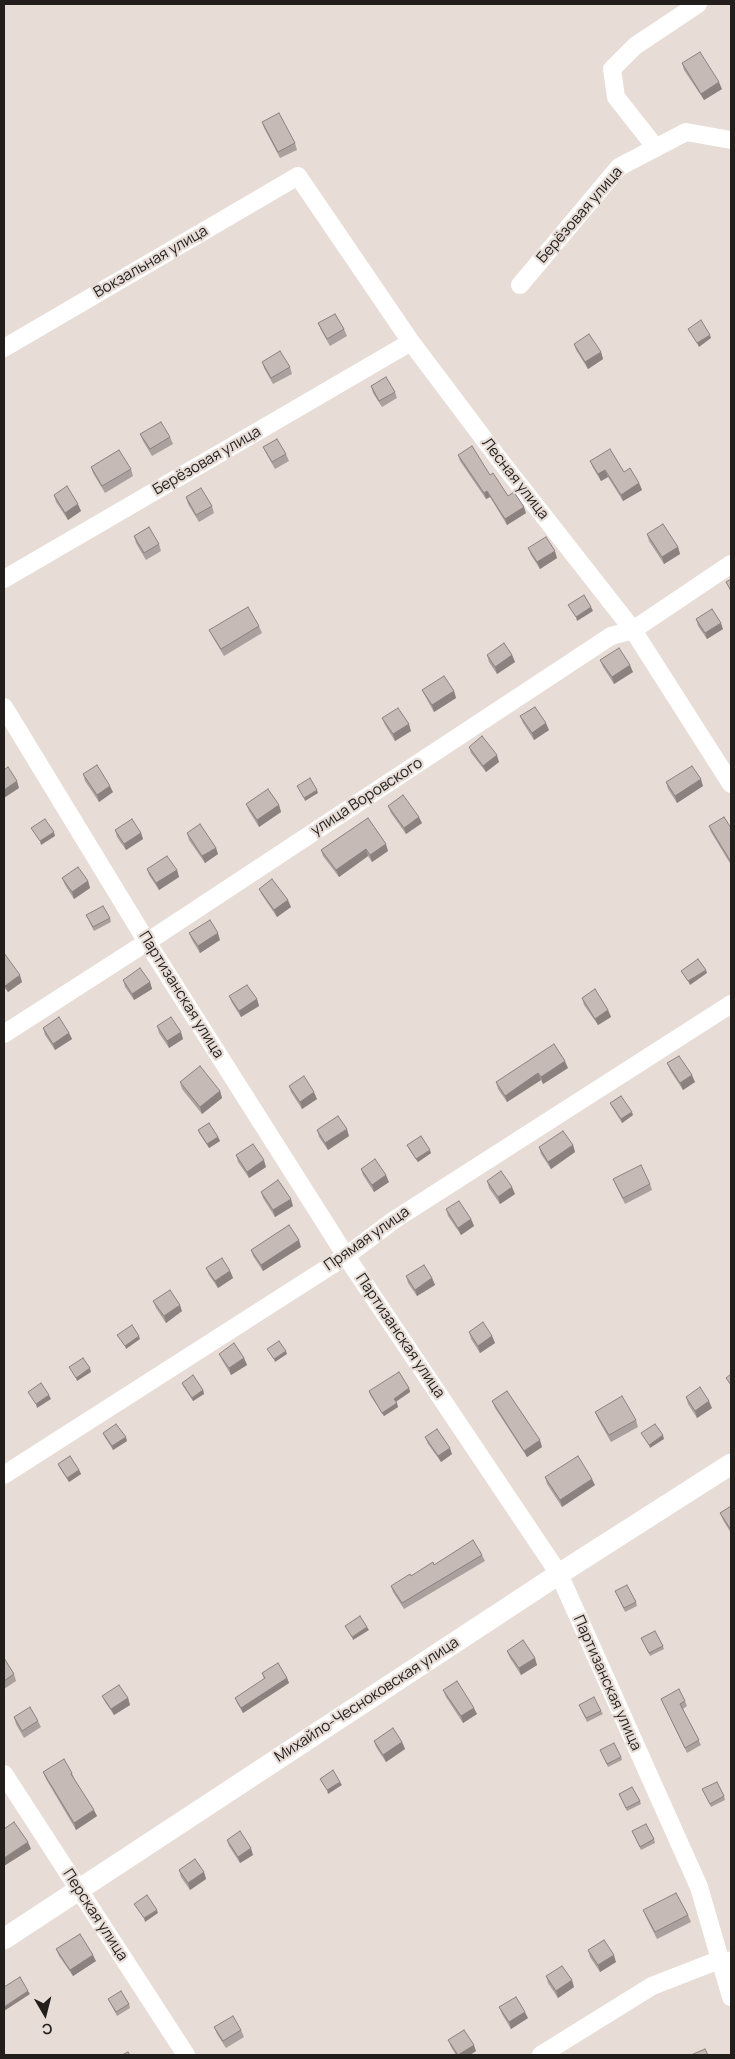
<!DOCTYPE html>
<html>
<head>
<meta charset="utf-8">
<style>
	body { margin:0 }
	#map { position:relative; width:735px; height:2059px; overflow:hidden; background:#e7dcd6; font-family:Manrope,sans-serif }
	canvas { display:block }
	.frame { position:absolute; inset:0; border:5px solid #211e1b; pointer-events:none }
	.north { position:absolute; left:20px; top:1989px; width:50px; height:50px; -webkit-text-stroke:4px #e7dcd6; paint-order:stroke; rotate:172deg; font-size:14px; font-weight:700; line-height:20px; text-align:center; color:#211e1b }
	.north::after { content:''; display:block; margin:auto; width:18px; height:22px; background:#211e1b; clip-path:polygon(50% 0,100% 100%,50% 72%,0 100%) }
</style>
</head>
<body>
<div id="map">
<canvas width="735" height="2059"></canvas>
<div class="frame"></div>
<div class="north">С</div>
</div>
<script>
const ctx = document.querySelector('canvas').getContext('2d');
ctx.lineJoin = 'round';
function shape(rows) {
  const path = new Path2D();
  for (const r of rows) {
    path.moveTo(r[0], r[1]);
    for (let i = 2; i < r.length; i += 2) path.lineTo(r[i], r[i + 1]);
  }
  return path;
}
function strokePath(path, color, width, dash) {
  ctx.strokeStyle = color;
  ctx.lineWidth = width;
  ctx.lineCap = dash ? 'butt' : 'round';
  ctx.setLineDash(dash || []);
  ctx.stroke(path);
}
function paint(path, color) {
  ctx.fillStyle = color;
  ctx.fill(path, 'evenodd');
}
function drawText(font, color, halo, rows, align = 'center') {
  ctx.font = font + ' Manrope,sans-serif';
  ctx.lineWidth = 4.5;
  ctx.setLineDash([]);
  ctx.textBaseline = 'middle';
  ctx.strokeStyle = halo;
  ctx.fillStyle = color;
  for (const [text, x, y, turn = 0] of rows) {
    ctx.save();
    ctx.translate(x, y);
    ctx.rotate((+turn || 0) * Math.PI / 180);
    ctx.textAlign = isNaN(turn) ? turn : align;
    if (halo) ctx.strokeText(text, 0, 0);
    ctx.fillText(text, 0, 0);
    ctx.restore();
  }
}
const minor = shape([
	[656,148,616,97,612,69,635,46,698,4],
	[520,285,619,167,686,132,731,140],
	[4,348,298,176,411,342,499,459,633,630,731,784],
	[4,579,411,342],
	[4,707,147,942,346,1256,559,1574,699,1887,731,1997],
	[4,1034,147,942,611,636,633,630,731,564],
	[4,1475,346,1256,394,1220,731,1004],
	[4,1774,186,2055],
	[541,2055,652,1986,719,1960,731,1961]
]);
const tertiary = shape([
	[4,1939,559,1574,731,1464]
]);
const wall = shape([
	[682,63,722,89,704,100,684,70],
	[262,122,295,143,297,150,280,158,264,128],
	[318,323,344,329,347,336,330,346,321,330],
	[574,344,601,352,603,359,588,369,576,350],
	[262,362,290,367,292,374,273,384,264,368],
	[371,386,395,392,397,398,382,407,373,393],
	[140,434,170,437,173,444,152,456,143,441],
	[263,447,286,454,289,461,275,469,266,453],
	[458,455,490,475,508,496,526,513,507,525,490,497,486,499,460,461],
	[590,461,624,472,639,483,642,490,623,501,608,477,601,481,593,468],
	[91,467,131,469,133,476,105,493,93,473],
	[54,495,81,511,68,520,56,502],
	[186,497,212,506,214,513,199,522,188,504],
	[647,534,678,547,680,554,664,564,649,541],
	[134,536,159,544,161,551,146,560,136,543],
	[528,548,557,558,540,569,531,555],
	[696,619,723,629,707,639,698,626],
	[259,626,262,633,224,656,212,636,209,630],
	[487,655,512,655,515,662,497,674,489,662],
	[600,660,633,672,614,684,603,667],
	[422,690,454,691,456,698,434,712,425,696],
	[520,716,549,730,534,740,523,723],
	[382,718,411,731,395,741,385,725],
	[469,747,499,762,486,772,471,753],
	[83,774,113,792,99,802,85,781],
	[666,782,703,786,677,803,668,789],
	[246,804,279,805,281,812,259,827,249,811],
	[388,806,422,823,406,834,391,813],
	[368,818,388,851,372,862,368,856,339,877,323,856,321,850],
	[709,826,731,828,731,865,711,832],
	[115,830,141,833,143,839,126,850,117,837],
	[187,833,216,848,218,854,205,863,189,840],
	[147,869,177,870,179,877,159,890,149,875],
	[62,878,88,881,90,888,74,899,65,885],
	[259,889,291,907,277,917,262,895],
	[86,915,110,918,111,922,94,931],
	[189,933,220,940,200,953,192,940],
	[4,953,22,982,8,992,4,987],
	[123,980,150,982,152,989,134,1000,125,987],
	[229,996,257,999,259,1006,241,1017,232,1003],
	[582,998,608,1010,611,1017,598,1025,584,1005],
	[157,1026,183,1039,169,1048,159,1033],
	[43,1028,69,1033,72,1039,55,1050,45,1035],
	[667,1063,695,1082,683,1090,670,1070],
	[568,1068,543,1084,541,1080,507,1102,498,1089,496,1082],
	[180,1082,220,1091,222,1098,202,1114,182,1089],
	[289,1086,317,1099,302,1109,291,1092],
	[610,1103,633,1115,622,1123,612,1107],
	[198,1130,218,1137,220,1141,209,1148,199,1133],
	[317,1130,349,1136,328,1150,319,1137],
	[407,1145,431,1153,418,1162,409,1149],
	[573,1145,575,1152,551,1169,541,1154,539,1147],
	[236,1155,266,1167,249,1178,238,1162],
	[361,1169,389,1182,374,1192,363,1175],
	[613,1179,650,1184,652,1190,625,1204,616,1186],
	[487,1181,515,1194,500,1204,489,1188],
	[261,1192,293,1206,275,1217,263,1198],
	[446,1209,471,1219,474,1226,461,1235,448,1216],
	[301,1247,263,1271,253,1256,251,1250],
	[206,1268,230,1271,233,1278,218,1288,209,1275],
	[406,1276,432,1278,435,1285,417,1296,408,1283],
	[153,1301,182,1311,166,1323,156,1308],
	[469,1332,492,1336,495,1343,480,1353,471,1339],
	[219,1354,244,1358,247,1365,231,1375,222,1360],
	[182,1383,203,1390,204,1394,193,1401,183,1386],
	[409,1388,410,1392,396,1402,398,1407,384,1416,370,1395,369,1391],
	[686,1397,712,1408,697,1418,688,1404],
	[492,1401,542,1447,527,1457,495,1408],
	[595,1412,636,1420,638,1427,611,1442,598,1419],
	[103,1433,127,1441,113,1450,104,1436],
	[425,1437,452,1454,441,1462,428,1444],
	[58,1464,79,1470,81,1474,69,1482,59,1467],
	[545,1477,595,1485,562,1507,547,1484],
	[731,1506,731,1533,723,1520,720,1513],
	[482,1555,485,1561,404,1609,393,1592,391,1586,434,1565],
	[615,1591,636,1602,637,1606,625,1612],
	[641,1638,663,1646,664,1649,650,1656],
	[507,1651,537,1665,521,1675,510,1658],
	[4,1658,14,1674,16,1681,4,1689],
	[262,1673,287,1678,289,1683,243,1713,237,1703,235,1698,264,1679],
	[443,1690,477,1714,463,1723,446,1697],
	[102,1696,128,1698,130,1705,114,1715,105,1702],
	[661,1699,685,1701,687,1706,683,1709,701,1745,687,1753],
	[579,1705,601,1711,603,1714,587,1722],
	[14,1717,38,1721,41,1727,24,1738,16,1724],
	[374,1741,402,1742,405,1749,386,1762,376,1747],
	[600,1750,621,1757,622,1760,608,1767],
	[43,1772,72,1773,75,1780,97,1816,76,1830,46,1779],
	[702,1789,724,1796,725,1800,711,1807],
	[619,1794,640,1801,641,1804,627,1811],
	[632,1831,654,1839,655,1843,641,1850],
	[227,1840,253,1855,240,1863,229,1846],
	[179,1870,204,1872,206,1879,190,1890,181,1877],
	[643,1910,688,1915,691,1922,657,1939,646,1917],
	[56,1949,96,1961,73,1976,59,1956],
	[588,1950,616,1962,600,1972,590,1957],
	[546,1976,574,1987,558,1998,548,1983],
	[108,1999,129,2004,130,2008,117,2016],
	[499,2007,528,2018,511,2029,502,2014],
	[214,2027,241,2030,244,2037,226,2048,217,2034],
	[448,2040,476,2051,470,2055,456,2055,451,2047]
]);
const shadedWall = shape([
	[719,82,722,89,704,100,701,94],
	[710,335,711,338,699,347,697,343],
	[601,352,603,359,588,369,585,362],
	[605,470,608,477,601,481,598,474],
	[639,483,642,490,623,501,621,495],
	[487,491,490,497,486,499,484,493],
	[78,504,81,511,68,520,65,513],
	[524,507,526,513,507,525,505,519],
	[678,547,680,554,664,564,662,557],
	[555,551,557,558,540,569,537,562],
	[591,607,593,611,577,621,576,617],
	[721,623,723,629,707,639,705,633],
	[512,655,515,662,497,674,495,667],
	[630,665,633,672,614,684,612,677],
	[454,691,456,698,434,712,432,705],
	[546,723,549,730,534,740,532,733],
	[409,724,411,731,395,741,393,734],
	[497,755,499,762,486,772,483,766],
	[701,779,703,786,677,803,675,796],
	[17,781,19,788,4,798,4,790],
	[110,786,113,792,99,802,97,795],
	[317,790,318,793,305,801,304,798],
	[279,805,281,812,259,827,257,820],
	[419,817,422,823,406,834,404,828],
	[54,832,55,836,41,845,40,841],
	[141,833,143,839,126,850,124,844],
	[386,844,388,851,372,862,370,855],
	[216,848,218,854,205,863,202,856],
	[366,849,368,856,339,877,336,870],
	[177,870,179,877,159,890,156,883],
	[88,881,90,888,74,899,72,892],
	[288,900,291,907,277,917,274,910],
	[218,933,220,940,200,953,198,946],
	[706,970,707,973,690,985,688,981],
	[20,975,22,982,8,992,5,986],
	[150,982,152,989,134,1000,132,994],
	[257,999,259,1006,241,1017,239,1011],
	[608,1010,611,1017,598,1025,595,1019],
	[181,1032,183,1039,169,1048,167,1041],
	[69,1033,72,1039,55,1050,53,1044],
	[565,1061,568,1068,543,1084,541,1077],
	[538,1073,541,1080,507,1102,505,1096],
	[692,1075,695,1082,683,1090,680,1083],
	[220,1091,222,1098,202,1114,200,1107],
	[314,1092,317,1099,302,1109,300,1102],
	[632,1112,633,1115,622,1123,621,1119],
	[347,1129,349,1136,328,1150,325,1143],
	[218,1137,220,1141,209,1148,207,1144],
	[573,1145,575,1152,551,1169,548,1162],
	[430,1150,431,1153,418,1162,416,1159],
	[264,1160,266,1167,249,1178,247,1172],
	[386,1175,389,1182,374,1192,372,1185],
	[512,1187,515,1194,500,1204,498,1197],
	[291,1199,293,1206,275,1217,273,1210],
	[471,1219,474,1226,461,1235,458,1228],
	[299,1240,301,1247,263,1271,261,1265],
	[230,1271,233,1278,218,1288,215,1281],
	[432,1278,435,1285,417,1296,415,1290],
	[180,1305,182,1311,166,1323,164,1316],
	[139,1336,140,1339,126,1349,125,1346],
	[492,1336,495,1343,480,1353,478,1346],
	[286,1351,287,1354,275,1362,274,1359],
	[244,1358,247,1365,231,1375,229,1368],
	[90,1368,91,1372,77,1381,76,1378],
	[409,1388,410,1392,395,1402,394,1399],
	[203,1390,204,1394,193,1401,192,1398],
	[49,1395,51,1399,37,1408,36,1404],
	[709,1401,712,1408,697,1418,695,1411],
	[397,1403,398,1407,384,1416,382,1413],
	[663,1435,664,1439,650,1448,649,1445],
	[126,1437,127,1441,113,1450,112,1446],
	[540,1440,542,1447,527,1457,524,1451],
	[450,1448,452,1454,441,1462,438,1456],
	[79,1470,81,1474,69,1482,67,1478],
	[592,1479,595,1485,562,1507,560,1500],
	[367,1627,369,1630,353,1640,352,1637],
	[535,1658,537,1665,521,1675,519,1668],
	[287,1678,289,1683,243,1713,241,1708],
	[128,1698,130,1705,114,1715,111,1709],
	[474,1708,477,1714,463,1723,461,1716],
	[402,1742,405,1749,386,1762,383,1755],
	[340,1782,342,1785,328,1794,327,1790],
	[94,1810,97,1816,76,1830,74,1823],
	[28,1842,31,1849,4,1866,4,1858],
	[251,1848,253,1855,240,1863,238,1857],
	[204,1872,206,1879,190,1890,188,1883],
	[157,1910,158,1913,145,1922,144,1918],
	[93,1955,96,1961,73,1976,70,1970],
	[614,1955,616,1962,600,1972,598,1965],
	[572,1980,574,1987,558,1998,556,1991],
	[28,1991,30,1994,4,2011,4,2007],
	[525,2012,528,2018,511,2029,509,2022],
	[474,2045,476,2051,470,2055,458,2055]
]);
const building = shape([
	[700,52,719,82,701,94,682,63,700,52],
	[279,113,295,143,278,152,262,122,279,113],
	[335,314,344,329,327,339,318,323,335,314],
	[701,320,710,335,697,343,688,329,701,320],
	[589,334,601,352,585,362,574,344,589,334],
	[280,351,290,367,271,378,262,362,280,351],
	[386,377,395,392,379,401,371,386,386,377],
	[161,422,170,437,150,449,140,434,161,422],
	[277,439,286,454,272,462,263,447,277,439],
	[472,446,490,475,493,473,508,496,514,492,524,507,505,519,487,491,484,493,458,455,472,446],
	[610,449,624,472,630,468,639,483,621,495,605,470,598,474,590,461,610,449],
	[119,450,131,469,102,486,91,467,119,450],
	[67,486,78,504,65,513,54,495,67,486],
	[201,488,212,506,196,515,186,497,201,488],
	[663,524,678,547,662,557,647,534,663,524],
	[149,527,159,544,144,553,134,536,149,527],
	[546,537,555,551,537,562,528,548,546,537],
	[731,579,731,591,726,582,731,579],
	[584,595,591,607,576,617,568,605,584,595],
	[248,607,259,626,221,649,209,630,248,607],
	[712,609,721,623,705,633,696,619,712,609],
	[504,643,512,655,495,667,487,655,504,643],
	[619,648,630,665,612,677,600,660,619,648],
	[444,676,454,691,432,705,422,690,444,676],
	[535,707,546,723,532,733,520,716,535,707],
	[398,708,409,724,393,734,382,718,398,708],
	[482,736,497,755,483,766,469,747,482,736],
	[97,765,110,786,97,795,83,774,97,765],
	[692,766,701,779,675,796,666,782,692,766],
	[8,767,17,781,4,790,4,770,8,767],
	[310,778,317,790,304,798,297,786,310,778],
	[268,789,279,805,257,820,246,804,268,789],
	[403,795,419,817,404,828,388,806,403,795],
	[724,817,731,828,730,829,731,831,731,862,709,826,724,817],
	[368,818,386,844,370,855,366,849,336,870,321,850,368,818],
	[45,819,54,832,40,841,31,828,45,819],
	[132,819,141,833,124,844,115,830,132,819],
	[200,824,216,848,202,856,187,833,200,824],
	[167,856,177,870,156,883,147,869,167,856],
	[78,867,88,881,72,892,62,878,78,867],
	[272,879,288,900,274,910,259,889,272,879],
	[103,906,110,918,93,927,86,915,103,906],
	[210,920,218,933,198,946,189,933,210,920],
	[4,953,20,975,5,986,4,984,4,953],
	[698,959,706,970,688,981,681,971,698,959],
	[140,968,150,982,132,994,123,980,140,968],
	[247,985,257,999,239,1011,229,996,247,985],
	[595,989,608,1010,595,1019,582,998,595,989],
	[59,1017,69,1033,53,1044,43,1028,59,1017],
	[171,1017,181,1032,167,1041,157,1026,171,1017],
	[554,1044,565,1061,541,1077,538,1073,505,1096,496,1082,554,1044],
	[679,1056,692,1075,680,1083,667,1063,679,1056],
	[200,1066,220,1091,200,1107,180,1082,200,1066],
	[304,1076,314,1092,300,1102,289,1086,304,1076],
	[621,1096,632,1112,621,1119,610,1103,621,1096],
	[338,1116,347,1129,325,1143,317,1130,338,1116],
	[209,1123,218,1137,207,1144,198,1130,209,1123],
	[563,1131,573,1145,548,1162,539,1147,563,1131],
	[421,1136,430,1150,416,1159,407,1145,421,1136],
	[253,1144,264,1160,247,1172,236,1155,253,1144],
	[375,1159,386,1175,372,1185,361,1169,375,1159],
	[641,1165,650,1184,623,1198,613,1179,641,1165],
	[501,1171,512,1187,498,1197,487,1181,501,1171],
	[278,1180,291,1199,273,1210,261,1192,278,1180],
	[459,1201,471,1219,458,1228,446,1209,459,1201],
	[289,1225,299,1240,261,1265,251,1250,289,1225],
	[222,1258,230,1271,215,1281,206,1268,222,1258],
	[424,1265,432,1278,415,1290,406,1276,424,1265],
	[170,1290,180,1305,164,1316,153,1301,170,1290],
	[483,1322,492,1336,478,1346,469,1332,483,1322],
	[132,1325,139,1336,125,1346,117,1335,132,1325],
	[279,1341,286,1351,274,1359,267,1349,279,1341],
	[234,1343,244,1358,229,1368,219,1354,234,1343],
	[83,1358,90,1368,76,1378,69,1367,83,1358],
	[399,1372,409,1388,394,1399,397,1403,382,1413,369,1391,399,1372],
	[731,1374,731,1385,726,1378,731,1374],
	[193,1375,203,1390,192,1398,182,1383,193,1375],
	[41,1383,49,1395,36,1404,28,1392,41,1383],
	[700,1387,709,1401,695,1411,686,1397,700,1387],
	[507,1391,540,1440,524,1451,492,1401,507,1391],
	[622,1396,636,1420,609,1435,595,1412,622,1396],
	[116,1424,126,1437,112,1446,103,1433,116,1424],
	[655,1424,663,1435,649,1445,641,1433,655,1424],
	[437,1429,450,1448,438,1456,425,1437,437,1429],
	[70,1456,79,1470,67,1478,58,1464,70,1456],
	[578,1456,592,1479,560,1500,545,1477,578,1456],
	[731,1506,731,1530,720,1513,731,1506],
	[473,1540,482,1555,402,1603,391,1586,410,1574,411,1576,433,1562,434,1565,473,1540],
	[627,1585,636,1602,624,1608,615,1591,627,1585],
	[360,1616,367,1627,352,1637,345,1626,360,1616],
	[655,1631,663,1646,649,1653,641,1638,655,1631],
	[523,1640,535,1658,519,1668,507,1651,523,1640],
	[4,1658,14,1674,4,1681,4,1658],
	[278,1663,287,1678,241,1708,235,1698,265,1678,262,1673,278,1663],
	[457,1681,474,1708,461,1716,443,1690,457,1681],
	[119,1685,128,1698,111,1709,102,1696,119,1685],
	[679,1689,685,1701,680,1704,699,1740,685,1748,661,1699,679,1689],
	[594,1697,601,1711,586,1718,579,1705,594,1697],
	[30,1707,38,1721,22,1731,14,1717,30,1707],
	[393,1728,402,1742,383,1755,374,1741,393,1728],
	[614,1743,621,1757,607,1764,600,1750,614,1743],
	[64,1759,72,1773,71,1774,94,1810,74,1823,43,1772,64,1759],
	[333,1770,340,1782,327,1790,320,1779,333,1770],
	[717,1782,724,1796,710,1804,702,1789,717,1782],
	[632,1787,640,1801,626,1808,619,1794,632,1787],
	[14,1822,28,1842,4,1858,4,1829,14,1822],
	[646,1824,654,1839,640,1847,632,1831,646,1824],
	[240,1831,251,1848,238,1857,227,1840,240,1831],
	[195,1859,204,1872,188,1883,179,1870,195,1859],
	[676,1893,688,1915,655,1932,643,1910,676,1893],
	[147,1895,157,1910,144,1918,134,1904,147,1895],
	[80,1934,93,1955,70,1970,56,1949,80,1934],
	[604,1940,614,1955,598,1965,588,1950,604,1940],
	[562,1966,572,1980,556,1991,546,1976,562,1966],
	[20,1977,28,1991,4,2007,4,1987,20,1977],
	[121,1991,129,2004,116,2012,108,1999,121,1991],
	[516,1997,525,2012,509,2022,499,2007,516,1997],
	[233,2016,241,2030,223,2041,214,2027,233,2016],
	[464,2030,474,2045,458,2055,448,2040,464,2030],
	[705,2049,708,2055,691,2055,705,2049],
	[128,2052,130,2055,122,2055,128,2052]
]);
const streetNames = [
	["Берёзовая улица",580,215,-49],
	["Вокзальная улица",151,262,-30],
	["Берёзовая улица",207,461,-30],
	["Лесная улица",515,479,52],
	["улица Воровского",367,797,-33],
	["Партизанская улица",181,995,58],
	["Прямая улица",367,1239,-35],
	["Партизанская улица",400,1336,56],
	["Партизанская улица",607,1683,66],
	["Михайло-Чесноковская улица",367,1700,-33],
	["Перская улица",95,1915,57]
];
strokePath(minor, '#fff', 18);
strokePath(tertiary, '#fff', 21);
paint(wall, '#aaa09d');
paint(shadedWall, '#8b8280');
paint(building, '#c6bab7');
strokePath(building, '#8b8280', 1);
drawText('15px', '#211e1b', '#e7dcd6', streetNames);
</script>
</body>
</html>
